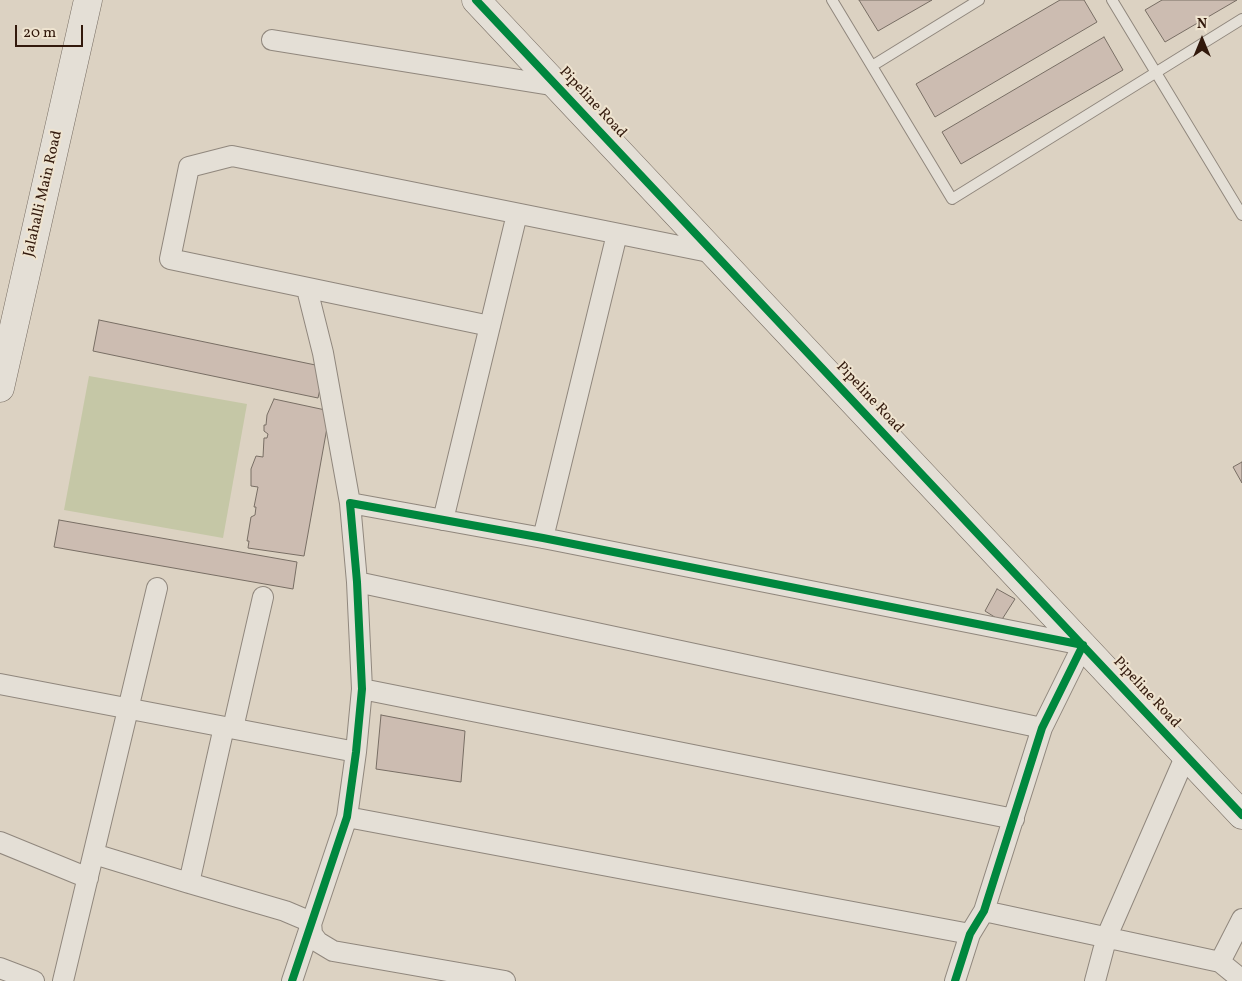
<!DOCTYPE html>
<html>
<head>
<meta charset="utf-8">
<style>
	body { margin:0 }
	#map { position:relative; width:1242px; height:981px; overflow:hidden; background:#dcd2c2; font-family:Vollkorn,serif }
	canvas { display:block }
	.north { position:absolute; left:1177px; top:15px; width:50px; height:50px; -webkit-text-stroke:4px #efe4d0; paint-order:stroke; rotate:0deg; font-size:14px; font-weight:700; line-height:20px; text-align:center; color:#32190c }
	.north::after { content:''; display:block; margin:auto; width:18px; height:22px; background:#32190c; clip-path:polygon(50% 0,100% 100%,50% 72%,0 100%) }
	.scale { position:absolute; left:15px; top:25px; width:68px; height:22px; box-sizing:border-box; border:2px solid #32190c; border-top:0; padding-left:6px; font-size:15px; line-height:18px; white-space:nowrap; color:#32190c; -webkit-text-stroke:4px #efe4d0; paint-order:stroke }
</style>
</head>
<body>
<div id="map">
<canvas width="1242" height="981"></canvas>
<div class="north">N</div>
<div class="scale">20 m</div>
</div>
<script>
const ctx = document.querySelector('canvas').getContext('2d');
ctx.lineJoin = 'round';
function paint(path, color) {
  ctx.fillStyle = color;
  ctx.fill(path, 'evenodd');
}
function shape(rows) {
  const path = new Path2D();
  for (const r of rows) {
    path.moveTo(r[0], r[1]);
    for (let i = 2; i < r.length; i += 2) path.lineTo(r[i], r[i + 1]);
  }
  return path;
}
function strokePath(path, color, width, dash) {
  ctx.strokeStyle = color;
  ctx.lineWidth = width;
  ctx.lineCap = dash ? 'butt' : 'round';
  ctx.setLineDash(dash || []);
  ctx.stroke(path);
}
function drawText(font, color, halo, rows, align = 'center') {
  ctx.font = font + ' Vollkorn,serif';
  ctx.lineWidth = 4;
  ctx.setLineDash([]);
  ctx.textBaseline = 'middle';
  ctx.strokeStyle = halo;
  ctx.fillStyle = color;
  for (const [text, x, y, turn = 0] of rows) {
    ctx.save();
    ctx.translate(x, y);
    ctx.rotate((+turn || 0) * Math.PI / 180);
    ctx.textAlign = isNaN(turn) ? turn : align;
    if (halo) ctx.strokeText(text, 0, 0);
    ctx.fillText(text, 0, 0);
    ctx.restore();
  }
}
const green = shape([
	[89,376,247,404,223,538,64,510]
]);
const building = shape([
	[859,0,932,0,878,31,859,0],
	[1060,0,1084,0,1097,22,935,117,916,84,1060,0],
	[1162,0,1237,0,1165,42,1145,10,1162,0],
	[1104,37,1123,70,961,164,942,132,1104,37],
	[99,320,325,367,318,398,93,351,99,320],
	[274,399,330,411,304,556,248,548,249,541,247,541,251,517,255,515,256,507,254,507,258,487,251,486,251,469,256,456,263,457,264,438,267,438,268,434,264,431,264,425,266,425,267,415,274,399],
	[1242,462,1242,483,1233,467,1242,462],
	[59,520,297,562,293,589,54,547,59,520],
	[997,589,1015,599,1001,621,985,611,997,589],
	[381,715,465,731,461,782,376,769,381,715]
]);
const lane = shape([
	[832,0,952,199,1242,19],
	[1112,0,1242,215],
	[872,66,979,0]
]);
const street = shape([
	[272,40,557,86],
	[307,289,323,353,350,503],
	[490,326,170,259,189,167,232,156,714,253],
	[443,520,517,214],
	[543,538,617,234],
	[357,582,1042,728],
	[0,684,356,752],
	[362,689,1014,819],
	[233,728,263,597],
	[347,817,970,934],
	[0,842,88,878],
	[94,854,189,883,224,727],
	[189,883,285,911,311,922],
	[984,911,1220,962,1242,980],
	[311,922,312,934,318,942,333,951,505,981],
	[1220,962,1242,919],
	[0,968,34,981],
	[63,981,157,588],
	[292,981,347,817,356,752,362,689,357,582,350,503,543,538,1083,645,1042,728,984,911,970,934,955,981],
	[1095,981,1107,936,1186,755]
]);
const secondary = shape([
	[476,0,1242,815],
	[0,388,88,0]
]);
const cycleway = shape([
	[476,0,1242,815],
	[292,981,347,817,356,752,362,689,357,582,350,503,543,538,1083,645,1042,728,984,911,970,934,955,981]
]);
const streetNames = [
	["Pipeline Road",592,103,47],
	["Jalahalli Main Road",44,194,-77],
	["Pipeline Road",869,398,47],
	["Pipeline Road",1146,693,47]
];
paint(green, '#c5c7a6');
paint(building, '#ccbcb1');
strokePath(building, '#786e64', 1);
strokePath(lane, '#90877d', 12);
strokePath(street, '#90877d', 22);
strokePath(secondary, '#786e64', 29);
strokePath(lane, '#e4dfd6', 10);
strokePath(street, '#e4dfd6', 20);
strokePath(secondary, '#e4dfd6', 28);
strokePath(cycleway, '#00873e', 8);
drawText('15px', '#32190c', '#efe4d0', streetNames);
</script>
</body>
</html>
